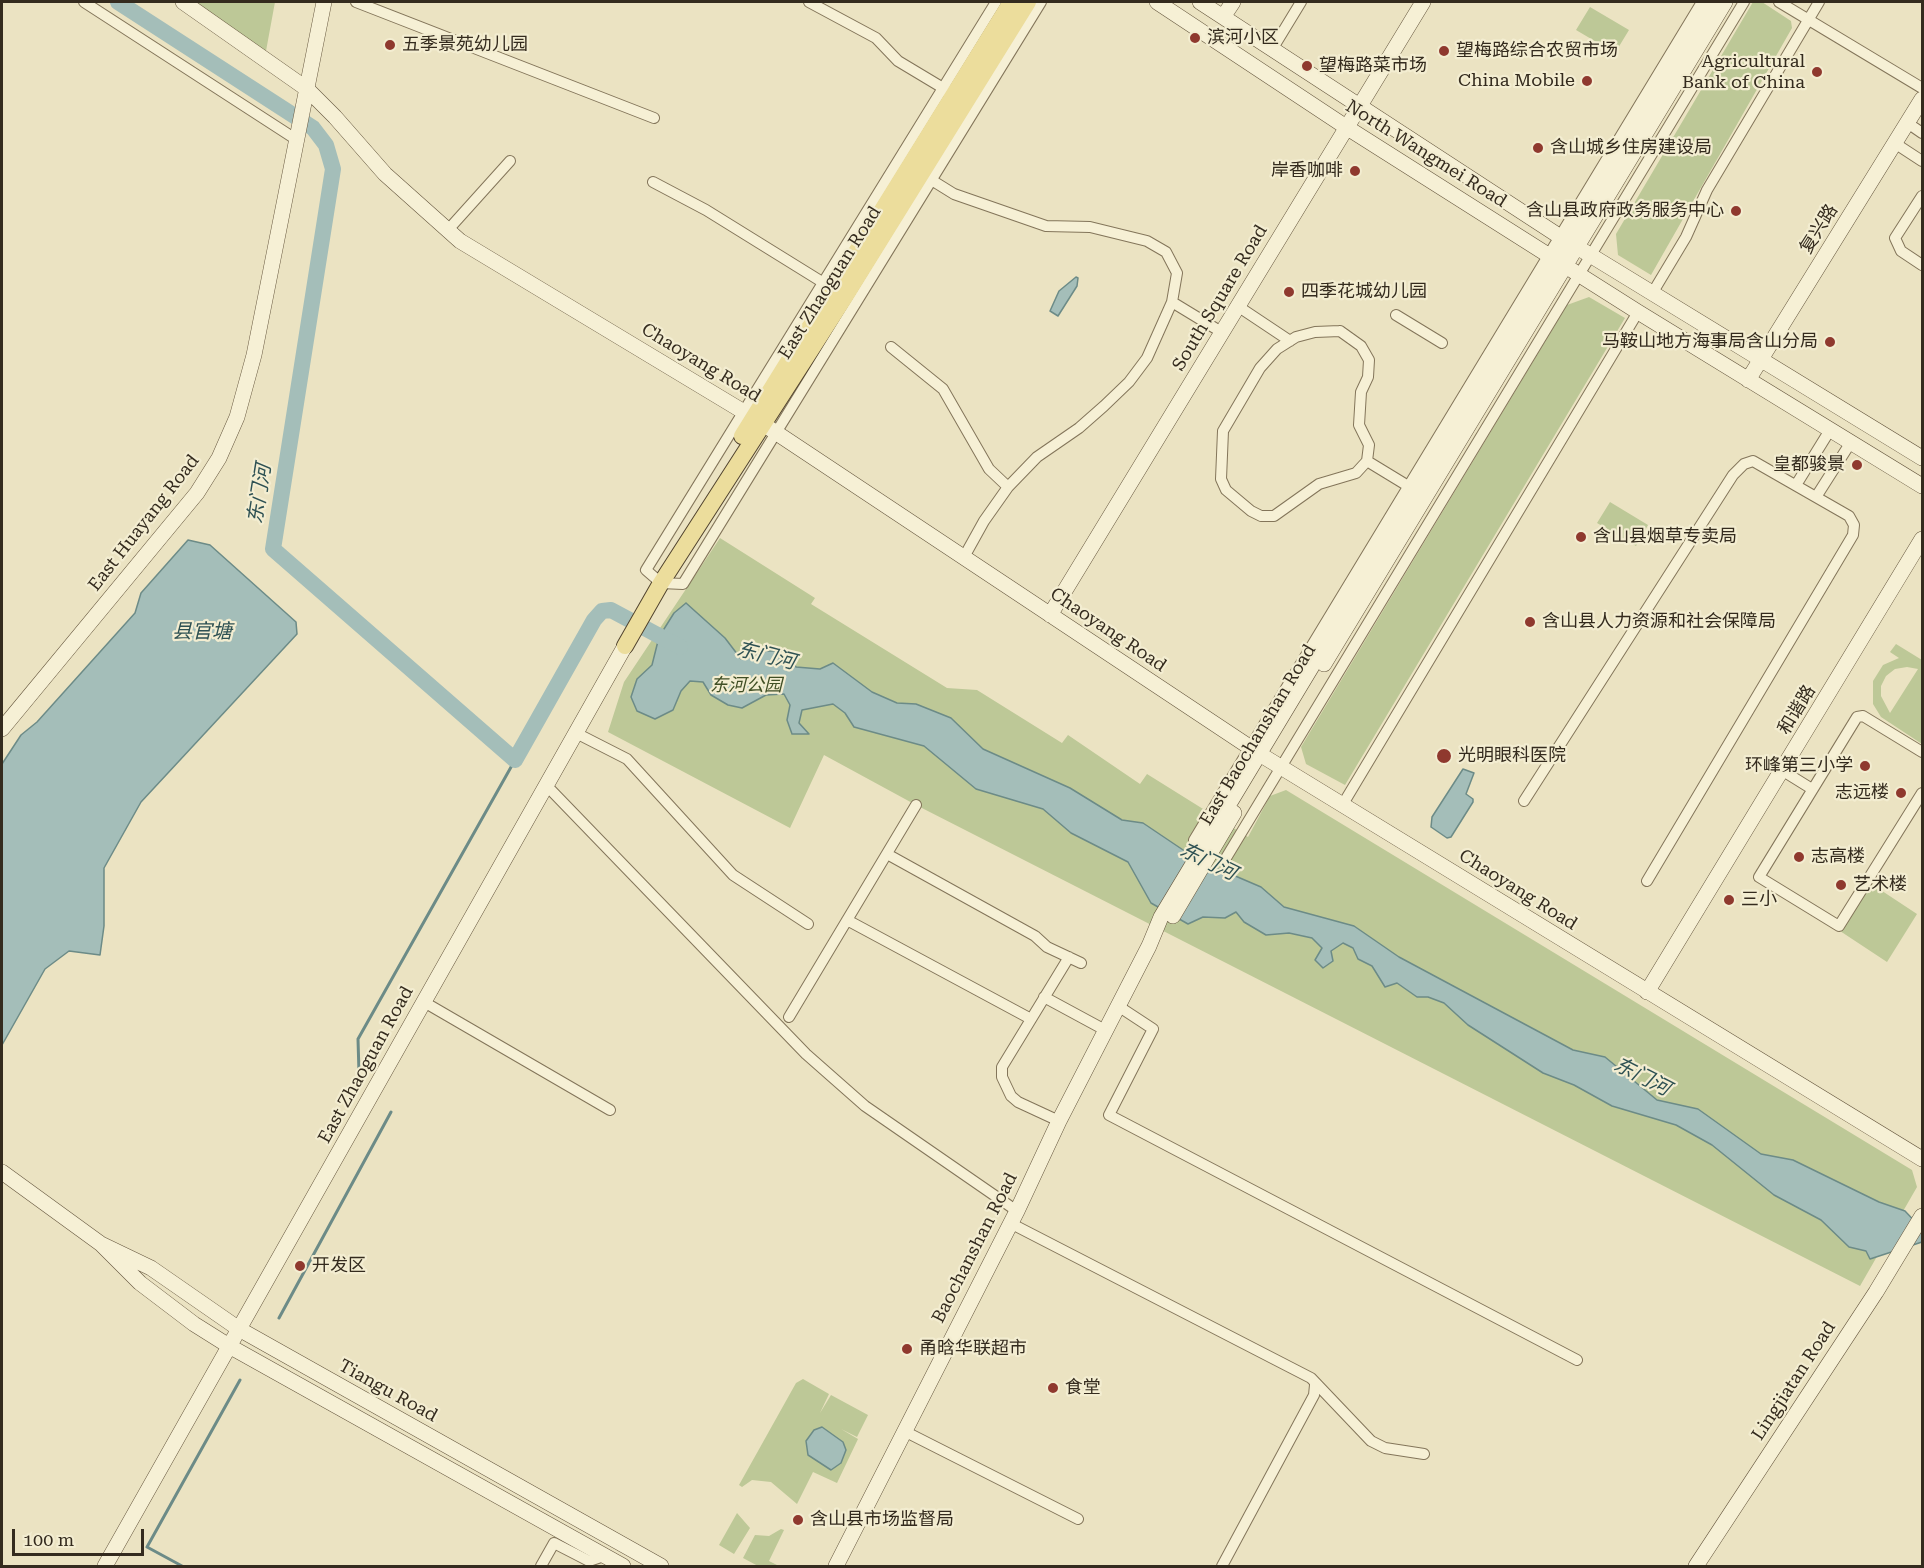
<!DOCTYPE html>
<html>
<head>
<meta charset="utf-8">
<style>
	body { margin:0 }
	#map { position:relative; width:1924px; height:1568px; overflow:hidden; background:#ebe3c2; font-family:"Roboto Serif",serif }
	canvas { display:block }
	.frame { position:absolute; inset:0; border:3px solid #342b1e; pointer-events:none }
	.scale { position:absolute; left:12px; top:1529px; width:132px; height:27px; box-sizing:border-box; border:3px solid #342b1e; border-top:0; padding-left:8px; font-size:18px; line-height:21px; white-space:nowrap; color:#342b1e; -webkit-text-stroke:4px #f3edd1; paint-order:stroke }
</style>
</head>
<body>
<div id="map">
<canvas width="1924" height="1568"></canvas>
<div class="frame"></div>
<div class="scale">100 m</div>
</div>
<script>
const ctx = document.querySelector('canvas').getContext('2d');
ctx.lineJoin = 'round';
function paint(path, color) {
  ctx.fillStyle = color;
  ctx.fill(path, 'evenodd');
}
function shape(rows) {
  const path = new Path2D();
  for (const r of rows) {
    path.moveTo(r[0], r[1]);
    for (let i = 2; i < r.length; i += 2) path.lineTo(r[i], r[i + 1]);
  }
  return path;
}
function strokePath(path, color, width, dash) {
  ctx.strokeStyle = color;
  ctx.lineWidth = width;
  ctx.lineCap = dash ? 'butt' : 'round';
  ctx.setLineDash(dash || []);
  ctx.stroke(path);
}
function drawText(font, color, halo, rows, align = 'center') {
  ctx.font = font + ' "Roboto Serif","Noto Sans SC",serif';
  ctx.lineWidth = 4.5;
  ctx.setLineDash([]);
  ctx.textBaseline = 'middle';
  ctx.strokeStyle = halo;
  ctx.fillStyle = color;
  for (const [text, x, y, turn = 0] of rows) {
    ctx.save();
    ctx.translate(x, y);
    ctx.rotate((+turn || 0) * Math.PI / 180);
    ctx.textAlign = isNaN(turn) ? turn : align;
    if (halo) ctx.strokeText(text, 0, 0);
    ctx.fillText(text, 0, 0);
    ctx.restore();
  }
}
const green = shape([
	[191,2,275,2,266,51],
	[1753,2,1762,2,1791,21,1792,28,1651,275,1618,255,1616,234],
	[1590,7,1629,30,1615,53,1576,30],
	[1589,297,1625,318,1345,785,1306,764,1301,747,1567,305],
	[1610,502,1648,525,1636,546,1597,523],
	[720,538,815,598,811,604,947,688,977,690,1062,743,1068,735,1140,784,1147,774,1248,837,1270,796,1286,790,1912,1170,1917,1187,1860,1286,916,805,824,755,790,828,608,732,624,682],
	[1896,644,1922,660,1922,744,1881,717,1873,704,1873,681,1883,665,1899,658,1890,652],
	[1907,667,1918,669,1890,713,1881,696,1881,686,1886,676,1895,669],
	[1870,883,1917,914,1887,962,1840,931],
	[803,1379,829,1394,820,1413,831,1395,868,1415,857,1437,841,1429,858,1439,837,1483,813,1472,797,1504,771,1482,752,1480,742,1487,739,1485,796,1383],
	[737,1513,750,1528,734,1554,719,1545],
	[781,1529,784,1530,769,1561,779,1566,758,1566,743,1558,755,1535,769,1536]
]);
const water = shape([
	[1076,277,1078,278,1077,286,1058,316,1050,311,1059,291,1076,277],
	[188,540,210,545,296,622,297,634,141,802,104,868,104,926,100,955,69,951,45,969,2,1045,2,764,21,735,37,722,135,613,141,593,188,540],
	[686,603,725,638,741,659,766,651,786,651,796,667,820,669,833,663,872,692,897,703,916,704,951,718,983,749,1070,788,1122,820,1143,823,1198,860,1261,887,1284,907,1354,926,1399,957,1573,1050,1605,1057,1657,1100,1698,1109,1761,1154,1793,1160,1879,1202,1905,1211,1922,1229,1922,1242,1870,1259,1866,1251,1849,1247,1821,1220,1774,1195,1712,1145,1676,1125,1612,1106,1574,1085,1543,1073,1468,1025,1444,1003,1428,997,1417,997,1397,983,1385,987,1372,966,1358,959,1353,948,1343,943,1331,951,1333,961,1323,968,1315,960,1322,948,1312,938,1289,933,1266,935,1244,922,1236,912,1225,918,1203,917,1188,924,1151,903,1128,862,1071,833,1043,809,976,789,924,746,854,727,845,713,833,704,802,710,799,723,809,734,792,734,787,720,790,705,784,694,766,695,742,708,728,705,711,695,703,682,690,681,681,691,673,710,655,719,637,711,631,697,637,679,652,665,659,637,674,613,686,603],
	[1463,769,1474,773,1466,794,1473,799,1473,802,1451,837,1447,838,1431,827,1432,817,1463,769],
	[822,1427,843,1442,846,1450,841,1463,831,1470,808,1455,806,1441,814,1430,822,1427]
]);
const stream = shape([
	[359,1073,358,1039,515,760],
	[279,1318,391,1112],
	[182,1566,147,1547,240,1380]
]);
const river = shape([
	[118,2,313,128,326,145,333,169,273,549,515,760,594,620,602,611,611,610,680,647]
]);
const street = shape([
	[84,2,297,140],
	[356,2,654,118],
	[809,2,876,38,898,61,948,91],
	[996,2,646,570,661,583,683,584,1041,2],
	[1779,2,1922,88],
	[1273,48,1301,2],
	[1909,124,1922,133],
	[1896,144,1922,161],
	[925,176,954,194,1046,226,1090,227,1147,241,1166,252,1177,273,1172,302,1147,358,1129,382,1104,406,1079,428,1037,457,1008,487,984,521,964,557],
	[653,182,706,210,827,285],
	[1922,196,1895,238,1901,251,1922,265],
	[447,231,510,161],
	[1653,292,1686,237,1707,190,1819,2],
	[1172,302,1223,333],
	[1239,307,1290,341],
	[1396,315,1442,343],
	[1340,331,1361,346,1369,360,1368,377,1361,392,1359,425,1369,445,1367,461,1356,473,1319,484,1274,516,1261,516,1251,511,1226,490,1221,479,1223,431,1260,368,1277,349,1296,337,1315,332,1340,331],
	[891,347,943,389,989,469,1008,487],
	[1367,461,1413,489],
	[1796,485,1830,430],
	[1816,497,1851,442],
	[576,733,627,759,733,875,808,924],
	[1922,752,1863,716,1857,717,1759,877,1839,926,1922,793],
	[1783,771,1812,789],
	[546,785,806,1054,865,1106,1017,1211],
	[1524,801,1733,475,1744,464,1753,461,1849,516,1854,525,1853,535,1647,881],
	[1343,804,1638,312],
	[1194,840,1702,2],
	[887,854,1035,936,1047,947,1081,963],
	[1226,858,1744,2],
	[847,920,1031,1019],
	[1044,997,1105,1030],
	[424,1002,610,1110],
	[1118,1006,1153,1029,1109,1115,1577,1360],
	[789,1017,916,805],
	[1059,1121,1018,1102,1011,1096,1002,1077,1002,1067,1069,957],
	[1010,1223,1311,1378,1371,1441,1385,1448,1424,1454],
	[904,1431,1078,1519],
	[541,1566,554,1543,589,1561,604,1556],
	[1222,1566,1314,1395,1315,1385]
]);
const secondary = shape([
	[183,2,307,89,335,117,385,174,460,241,754,418,1266,758,1922,1159],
	[1157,2,1346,127,1638,312,1922,486],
	[1200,2,1559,236,1922,458],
	[1223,17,1233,2],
	[1748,380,1922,99],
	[1050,615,1423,2],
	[1324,664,1725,2],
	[2,729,197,493,219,458,237,417,254,355,324,2],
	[1173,916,1234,813],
	[1647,992,1922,539],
	[2,1172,101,1244],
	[105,1566,625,646],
	[623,1566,229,1346,194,1324,140,1283,101,1244,151,1268,239,1329,661,1566],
	[836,1566,1017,1211,1059,1121,1149,946,1161,917,1712,2],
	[1696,1566,1876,1292,1922,1216]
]);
const primary = shape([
	[742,436,1011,2],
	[625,646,661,583,845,297,1028,2]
]);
const markers = [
	[1195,38,6,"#8f392e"],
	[390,45,6,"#8f392e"],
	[1444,51,6,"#8f392e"],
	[1307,66,6,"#8f392e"],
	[1817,72,6,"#8f392e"],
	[1587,81,6,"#8f392e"],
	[1538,148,6,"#8f392e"],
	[1355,171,6,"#8f392e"],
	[1736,211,6,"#8f392e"],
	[1289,292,6,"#8f392e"],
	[1830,342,6,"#8f392e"],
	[1857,465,6,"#8f392e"],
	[1581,537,6,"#8f392e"],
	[1530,622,6,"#8f392e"],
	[1444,756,8,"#8f392e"],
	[1865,766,6,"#8f392e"],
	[1901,793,6,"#8f392e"],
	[1799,857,6,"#8f392e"],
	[1841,885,6,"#8f392e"],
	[1729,900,6,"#8f392e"],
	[300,1266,6,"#8f392e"],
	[907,1349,6,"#8f392e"],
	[1053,1388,6,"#8f392e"],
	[798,1520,6,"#8f392e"]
];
const poiNames = [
	["滨河小区",1207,38],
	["五季景苑幼儿园",402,45],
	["望梅路综合农贸市场",1456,51],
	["Agricultural",1805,62,"right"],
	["Bank of China",1805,83,"right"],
	["望梅路菜市场",1319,66],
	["China Mobile",1575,81,"right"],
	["含山城乡住房建设局",1550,148],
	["岸香咖啡",1343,171,"right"],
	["含山县政府政务服务中心",1724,211,"right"],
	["四季花城幼儿园",1301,292],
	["马鞍山地方海事局含山分局",1818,342,"right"],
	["皇都骏景",1845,465,"right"],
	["含山县烟草专卖局",1593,537],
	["含山县人力资源和社会保障局",1542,622],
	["光明眼科医院",1458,756],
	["环峰第三小学",1853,766,"right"],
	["志远楼",1889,793,"right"],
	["志高楼",1811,857],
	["艺术楼",1853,885],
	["三小",1741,900],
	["开发区",312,1266],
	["甬晗华联超市",919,1349],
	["食堂",1065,1388],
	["含山县市场监督局",810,1520]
];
const streetNames = [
	["North Wangmei Road",1426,154,32],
	["复兴路",1819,229,-58],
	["East Zhaoguan Road",830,283,-58],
	["South Square Road",1220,298,-59],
	["Chaoyang Road",701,363,31],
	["East Huayang Road",144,523,-52],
	["Chaoyang Road",1108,630,34],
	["和谐路",1797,710,-59],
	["East Baochanshan Road",1258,735,-59],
	["Chaoyang Road",1518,890,32],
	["East Zhaoguan Road",366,1065,-61],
	["Baochanshan Road",975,1248,-63],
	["Lingjiatan Road",1794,1381,-57],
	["Tiangu Road",388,1391,29]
];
const parkNames = [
	["东河公园",746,686]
];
const waterNames = [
	["东门河",260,494,-81],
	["县官塘",202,632],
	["东门河",766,656,14],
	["东门河",1208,862,26],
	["东门河",1642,1077,27]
];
paint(green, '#bdc897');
paint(water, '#a4beb9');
strokePath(water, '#6c8b87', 1.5);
strokePath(stream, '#6c8b87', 3);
strokePath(river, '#a4beb9', 16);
strokePath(street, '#83755a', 12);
strokePath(secondary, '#65563e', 16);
strokePath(primary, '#51432e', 18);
strokePath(street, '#f6f0d5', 10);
strokePath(secondary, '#f6f0d5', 15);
strokePath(primary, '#ecdd9c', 16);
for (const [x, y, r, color] of markers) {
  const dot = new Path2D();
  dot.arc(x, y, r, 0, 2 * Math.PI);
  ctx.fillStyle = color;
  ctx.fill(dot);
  strokePath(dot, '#f3edd1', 2);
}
drawText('18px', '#342b1e', '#f3edd1', poiNames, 'left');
drawText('18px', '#342b1e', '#f3edd1', streetNames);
drawText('italic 18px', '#404f25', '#f3edd1', parkNames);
drawText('italic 20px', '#2e5153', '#f3edd1', waterNames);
</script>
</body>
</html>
